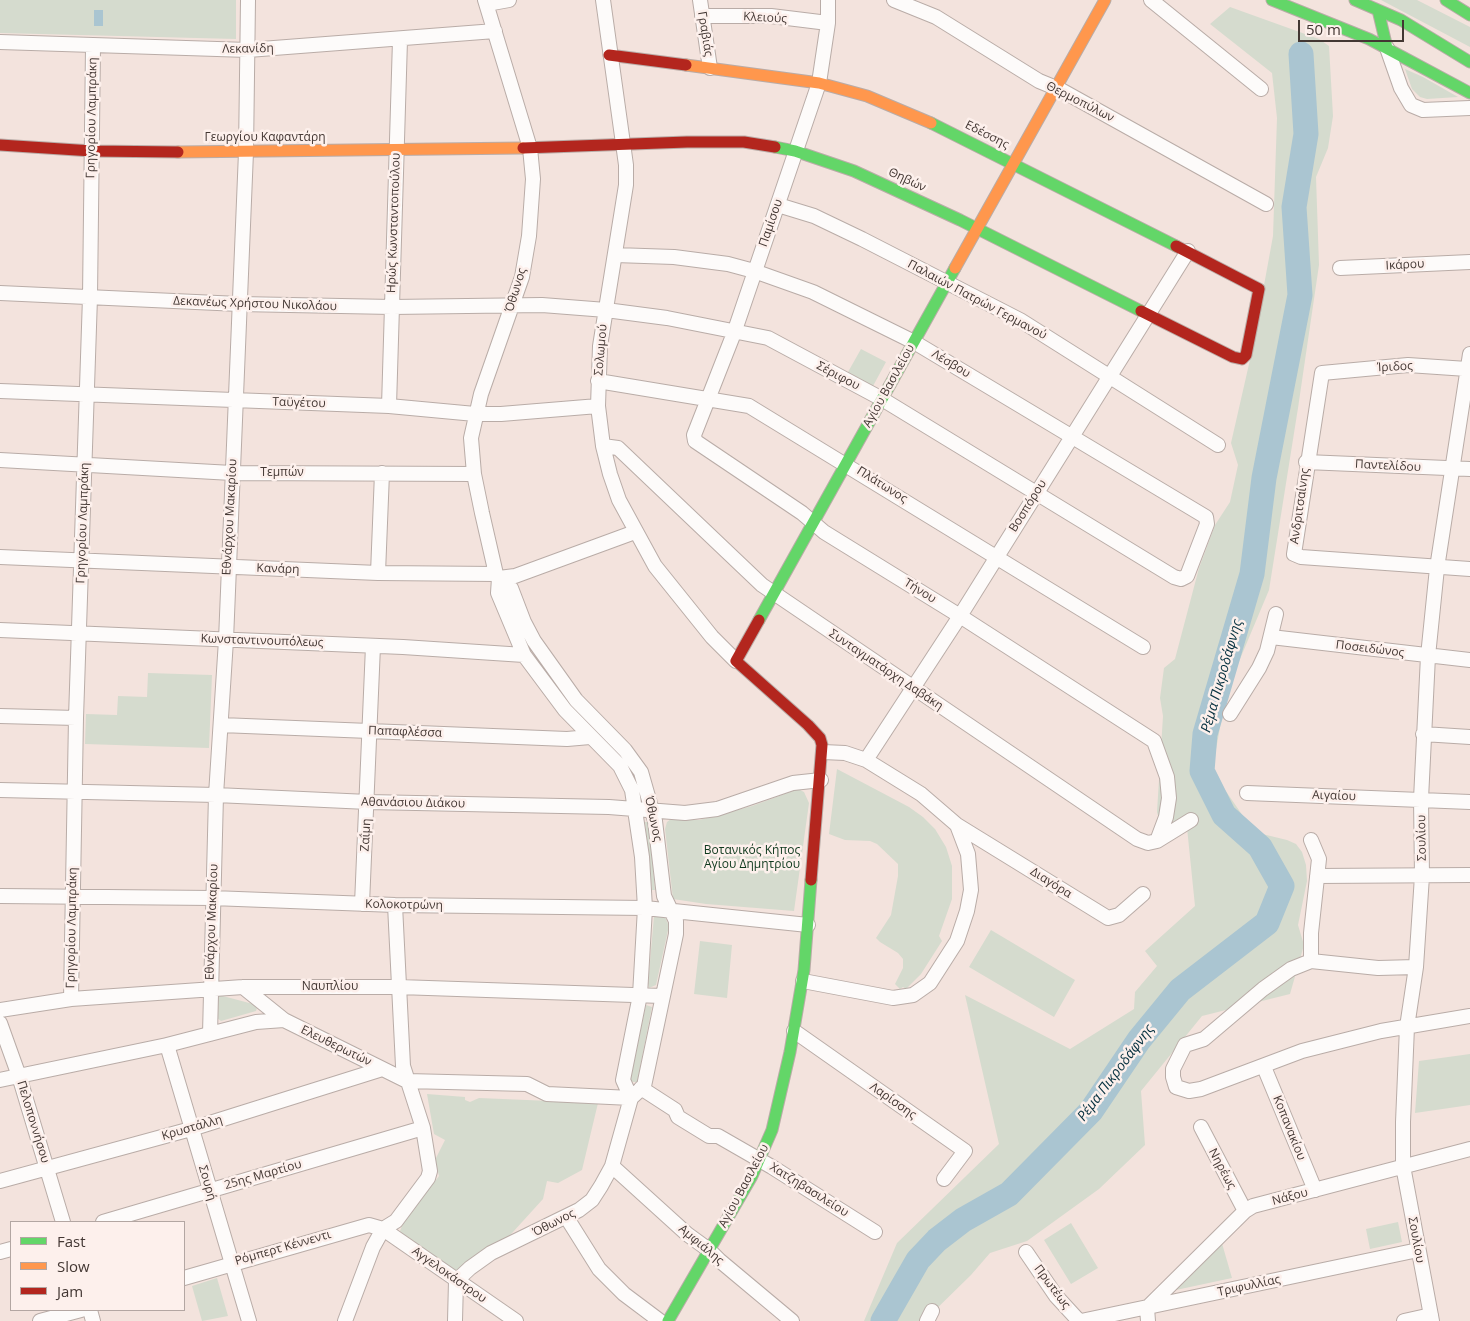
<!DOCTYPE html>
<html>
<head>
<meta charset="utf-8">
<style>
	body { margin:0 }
	#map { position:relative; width:1470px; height:1321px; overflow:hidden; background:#f3e3dd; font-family:"Open Sans",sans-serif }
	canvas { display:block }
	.legend { position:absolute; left:10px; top:1221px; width:175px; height:90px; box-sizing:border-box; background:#fdf0ec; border:1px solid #b3a6a2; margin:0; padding:6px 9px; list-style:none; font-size:15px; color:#433733 }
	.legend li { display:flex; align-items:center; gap:10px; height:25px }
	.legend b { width:25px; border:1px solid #b3a6a2 }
	.scale { position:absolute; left:1298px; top:20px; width:106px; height:22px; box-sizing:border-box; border:2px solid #433733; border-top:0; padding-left:6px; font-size:15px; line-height:18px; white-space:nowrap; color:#433733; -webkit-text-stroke:4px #fdf0ec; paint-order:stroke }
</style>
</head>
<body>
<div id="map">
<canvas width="1470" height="1321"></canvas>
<ul class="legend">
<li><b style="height:6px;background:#63d668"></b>Fast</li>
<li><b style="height:6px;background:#ff974d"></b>Slow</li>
<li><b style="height:6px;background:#b3261e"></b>Jam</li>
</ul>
<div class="scale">50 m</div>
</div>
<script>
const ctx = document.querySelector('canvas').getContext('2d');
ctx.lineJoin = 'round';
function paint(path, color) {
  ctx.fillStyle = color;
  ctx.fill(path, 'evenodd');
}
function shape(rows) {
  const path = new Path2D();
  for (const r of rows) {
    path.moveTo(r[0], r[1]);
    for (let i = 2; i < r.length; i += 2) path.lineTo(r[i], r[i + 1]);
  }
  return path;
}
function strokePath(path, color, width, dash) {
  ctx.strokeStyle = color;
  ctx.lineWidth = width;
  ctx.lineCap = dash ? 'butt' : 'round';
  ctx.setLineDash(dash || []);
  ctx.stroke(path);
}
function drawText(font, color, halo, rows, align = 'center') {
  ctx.font = font + ' "Open Sans",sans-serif';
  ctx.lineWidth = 5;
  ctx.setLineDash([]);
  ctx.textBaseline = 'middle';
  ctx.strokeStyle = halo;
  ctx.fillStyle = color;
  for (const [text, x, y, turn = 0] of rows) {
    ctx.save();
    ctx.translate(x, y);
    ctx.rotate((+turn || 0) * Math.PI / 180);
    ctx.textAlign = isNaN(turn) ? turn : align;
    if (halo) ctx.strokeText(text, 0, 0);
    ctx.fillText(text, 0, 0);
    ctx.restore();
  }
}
const green = shape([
	[0,0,236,0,236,39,0,33],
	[1381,0,1417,0,1470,27,1470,47],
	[1230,7,1319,39,1329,46,1333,116,1328,148,1316,177,1319,265,1298,408,1269,590,1227,690,1212,771,1254,832,1287,840,1296,844,1302,852,1306,865,1307,881,1298,925,1304,945,1290,994,1202,1016,1141,1091,1145,1145,1099,1189,1027,1241,990,1253,971,1275,924,1321,864,1321,897,1243,999,1144,965,995,1070,1049,1134,1009,1135,992,1157,966,1145,951,1195,906,1186,818,1171,826,1160,823,1157,812,1163,716,1160,698,1164,668,1175,659,1199,568,1215,525,1230,502,1238,465,1231,443,1252,351,1273,236,1277,118,1272,73,1210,24],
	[1405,69,1423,77,1458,97,1427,99,1420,97,1412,89],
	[861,349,886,362,873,386,848,372],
	[148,673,212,675,209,748,85,744,86,714,117,715,118,696,147,697],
	[837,769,909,807,923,817,935,829,946,847,952,866,952,899,939,936,942,941,921,974,906,989,903,987,900,989,895,984,903,968,903,959,898,953,880,942,876,938,891,915,898,876,898,864,877,844,870,841,845,840,829,834],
	[798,789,804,792,809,803,794,911,706,904,673,899,665,829,667,822,671,819,699,820,752,806],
	[645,822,649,822,655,890,652,890],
	[654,916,665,917,669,926,656,985,649,988,648,984],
	[991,930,1075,980,1054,1017,969,967],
	[700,941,732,945,727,998,694,994],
	[219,995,253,1004,257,1008,256,1011,221,1021,217,1018,217,996],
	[646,1005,652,1007,637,1082,633,1082,630,1079],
	[1470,1054,1470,1105,1415,1113,1419,1061],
	[427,1094,465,1097,465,1100,470,1102,479,1098,598,1103,582,1170,558,1183,547,1181,543,1199,503,1243,460,1270,455,1271,403,1235,400,1231,404,1221,439,1176,435,1160,445,1140,434,1134],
	[1398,1222,1402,1242,1370,1249,1366,1229],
	[1071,1223,1098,1268,1071,1284,1044,1240],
	[1221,1240,1232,1278,1176,1290,1175,1288],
	[217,1278,228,1316,202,1321,192,1286]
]);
const water = shape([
	[94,10,103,10,103,26,94,26]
]);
const river = shape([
	[883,1321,918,1260,937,1240,963,1220,1009,1194,1091,1111,1139,1040,1180,990,1267,923,1282,886,1260,847,1224,815,1202,771,1205,734,1252,574,1264,478,1300,295,1294,207,1306,134,1301,54]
]);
const street = shape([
	[603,0,626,165,626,185,600,346,598,406,603,446,610,474,619,500,655,566,712,637,736,661],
	[700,0,710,68],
	[828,0,828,23,819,83,734,333,694,435,695,441,802,513,824,532,960,616,1154,741,1167,777,1169,798,1166,817,1157,841],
	[894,0,936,17,1039,81,1061,90,1266,204],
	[1151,0,1261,89],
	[487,4,509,0],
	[702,16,771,16,828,23],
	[0,42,248,50,495,31],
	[1387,48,1401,88,1411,105,1423,110,1470,108],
	[778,205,814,216,862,239,1020,320,1218,445],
	[1340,268,1470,262],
	[0,293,239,304,392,307,542,305,606,310,667,318,768,338,882,399,1174,577,1181,579,1187,576,1207,524,1206,517,914,342,813,292,754,271,728,264,674,257,615,255],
	[1467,369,1408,365,1322,373,1294,554,1301,557,1470,569],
	[598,381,749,406,1143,647],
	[0,391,389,406,475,414,501,414,598,406],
	[389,406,400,40],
	[603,446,618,448,762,585,1137,839,1148,843,1157,841,1191,820],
	[0,460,232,473,474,474],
	[1306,462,1470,469],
	[0,557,378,573,496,574],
	[378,573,382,473],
	[499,578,498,593,524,655,565,710,620,766,632,790,642,857,645,908,640,995,623,1080,631,1098],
	[499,578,515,576,635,532],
	[0,630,403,647,524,655],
	[1271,637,1470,660],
	[1230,714,1259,668,1267,651,1276,614],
	[0,716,76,718],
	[221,725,567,739,590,737],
	[1423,734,1470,737],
	[866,760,960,616,1188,251],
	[0,790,216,795,368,802,609,807,685,813,717,809,793,783,821,780],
	[1247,793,1470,802],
	[957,825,1108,918,1119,915,1143,894],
	[1311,840,1319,859,1311,933,1311,961,1291,969,1263,989,1204,1039,1185,1045,1173,1069,1173,1077,1176,1087,1189,1091,1201,1089,1302,1051,1381,1031,1470,1016],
	[1317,876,1470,875],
	[0,896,212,898,395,905,645,908,808,925],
	[362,904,373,646],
	[1311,961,1378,968,1416,967],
	[803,981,893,998,913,995,930,983,957,941,967,911,971,890,968,854,957,825,921,794,866,760,845,753,823,752],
	[243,987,284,1020],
	[71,999,76,718,90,297,93,47],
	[0,1010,71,999,243,987,399,987,662,996],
	[0,1023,19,1076,63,1222],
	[794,1031,965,1151,944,1179],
	[210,1034,216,795,226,640,246,152,248,0],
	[167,1045,249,1321],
	[1264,1067,1315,1190],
	[0,1080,167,1045,256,1022,284,1020,407,1081,527,1084,547,1094,631,1098],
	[641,1088,675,1110,678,1117,709,1136,718,1136,772,1167,875,1232],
	[1201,1127,1245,1211],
	[612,1166,687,1234,709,1250,719,1260,792,1321],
	[0,1181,191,1129,382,1069],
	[567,1218,599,1269,624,1294,660,1321],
	[103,1222,423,1128],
	[0,1252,11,1249],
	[1026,1252,1056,1296,1079,1321],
	[184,1278,369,1225,383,1229,516,1321],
	[90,1310,93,1321],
	[40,1321,81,1310],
	[345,1321,373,1247,383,1229,396,1221,428,1178,430,1171,423,1128,403,1066,395,905],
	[455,1321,456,1281,470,1268,491,1253,579,1210,592,1200,601,1186,612,1166,631,1098,644,1086,676,934,676,921,664,896,655,821,641,772,625,750,576,700,534,641,524,622,511,588,496,574,482,513,474,474,471,438,481,394,522,277,529,236,533,179,530,148,485,0],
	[927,1321,932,1311],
	[1081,1321,1418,1250],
	[1148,1321,1147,1308,1245,1211,1253,1206,1470,1149],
	[1404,1321,1431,1315],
	[1432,1321,1403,1166,1403,1122,1407,1027,1416,967,1422,876,1421,799,1428,656,1437,568,1470,354]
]);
const fast = shape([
	[1272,0,1369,39,1470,93],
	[1355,0,1401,20,1470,62],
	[1446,0,1470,15],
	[1378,10,1387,48],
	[931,123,1176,246],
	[775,147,795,151,854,171,960,220,1141,311],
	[759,620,955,268],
	[668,1321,752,1176,772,1130,790,1052,804,970,811,880]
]);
const slow = shape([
	[686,65,819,83,867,96,931,123],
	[178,152,523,148],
	[955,268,1105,0]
]);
const jam = shape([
	[609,55,686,65],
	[0,145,92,151,178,152],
	[523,148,687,142,744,142,775,147],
	[1141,311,1233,357,1242,359,1246,355,1259,289,1176,246],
	[759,620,736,661,808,725,820,738,822,745,811,880]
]);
const streetNames = [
	["Κλειούς",765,18,3],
	["Γραβιάς",705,34,81],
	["Λεκανίδη",248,49,-1],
	["Θερμοπύλων",1080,102,27],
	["Γρηγορίου Λαμπράκη",92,118,-89],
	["Εδέσσης",987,135,27],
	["Γεωργίου Καφαντάρη",265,138],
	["Θηβών",907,180,25],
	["Ηρώς Κωνσταντοπούλου",394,223,-88],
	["Παμίσου",771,223,-71],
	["Ικάρου",1405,265,-3],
	["Όθωνος",516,290,-73],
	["Παλαιών Πατρών Γερμανού",977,300,28],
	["Δεκανέως Χρήστου Νικολάου",255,304,2],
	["Σολωμού",601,350,-85],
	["Λέσβου",951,364,31],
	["Ίριδος",1395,367,-3],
	["Σέριφου",838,376,28],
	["Αγίου Βασιλείου",889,386,-61],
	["Ταϋγέτου",299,403,2],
	["Παντελίδου",1388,466,3],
	["Τεμπών",282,473],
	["Πλάτωνος",882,485,32],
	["Βοσπόρου",1028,506,-58],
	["Ανδριτσαίνης",1300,506,-82],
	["Εθνάρχου Μακαρίου",230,517,-87],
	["Γρηγορίου Λαμπράκη",83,523,-88],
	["Κανάρη",278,569,2],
	["Τήνου",920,591,32],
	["Κωνσταντινουπόλεως",262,641,2],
	["Ποσειδώνος",1370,649,7],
	["Συνταγματάρχη Δαβάκη",886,670,34],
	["Παπαφλέσσα",405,732,2],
	["Αιγαίου",1334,796,2],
	["Αθανάσιου Διάκου",413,803,1],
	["Όθωνος",653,819,78],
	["Ζαΐμη",366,835,-87],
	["Σουλίου",1422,838,-91],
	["Διαγόρα",1051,883,32],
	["Κολοκοτρώνη",404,905,1],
	["Εθνάρχου Μακαρίου",212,922,-88],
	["Γρηγορίου Λαμπράκη",72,928,-89],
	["Ναυπλίου",330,987],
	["Ελευθερωτών",336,1046,26],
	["Λαρίσσης",893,1101,35],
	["Πελοποννήσου",33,1122,73],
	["Κρυστάλλη",192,1128,-16],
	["Κοπανακίου",1289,1128,68],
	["Νηρέως",1222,1169,62],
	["25ης Μαρτίου",263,1175,-16],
	["Σουρή",207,1183,74],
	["Αγίου Βασιλείου",744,1186,-62],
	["Χατζηβασιλείου",809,1190,32],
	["Νάξου",1290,1197,-15],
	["Όθωνος",554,1223,-27],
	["Σουλίου",1416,1240,80],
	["Αμφιάλης",701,1245,40],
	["Ρόμπερτ Κέννεντι",283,1248,-16],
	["Αγγελοκάστρου",449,1275,35],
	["Τριφυλλίας",1249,1286,-12],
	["Πρωτέως",1052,1287,53]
];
const parkNames = [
	["Βοτανικός Κήπος",752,851],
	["Αγίου Δημητρίου",752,865]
];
const waterNames = [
	["Ρέμα Πικροδάφνης",1222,676,-74],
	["Ρέμα Πικροδάφνης",1116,1073,-53]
];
paint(green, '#d5dbce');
paint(water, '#aac5d1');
strokePath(river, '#aac5d1', 25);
strokePath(street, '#b9aca7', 16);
strokePath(fast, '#b9aca7', 13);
strokePath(slow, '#b9aca7', 13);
strokePath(jam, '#b9aca7', 13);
strokePath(street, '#fdfbfa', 14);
strokePath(fast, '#63d668', 11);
strokePath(slow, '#ff974d', 11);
strokePath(jam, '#b3261e', 11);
drawText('12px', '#433733', '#fdf0ec', streetNames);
drawText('12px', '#0d381c', '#fdf0ec', parkNames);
drawText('italic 14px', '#05303f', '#fdf0ec', waterNames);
</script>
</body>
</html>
